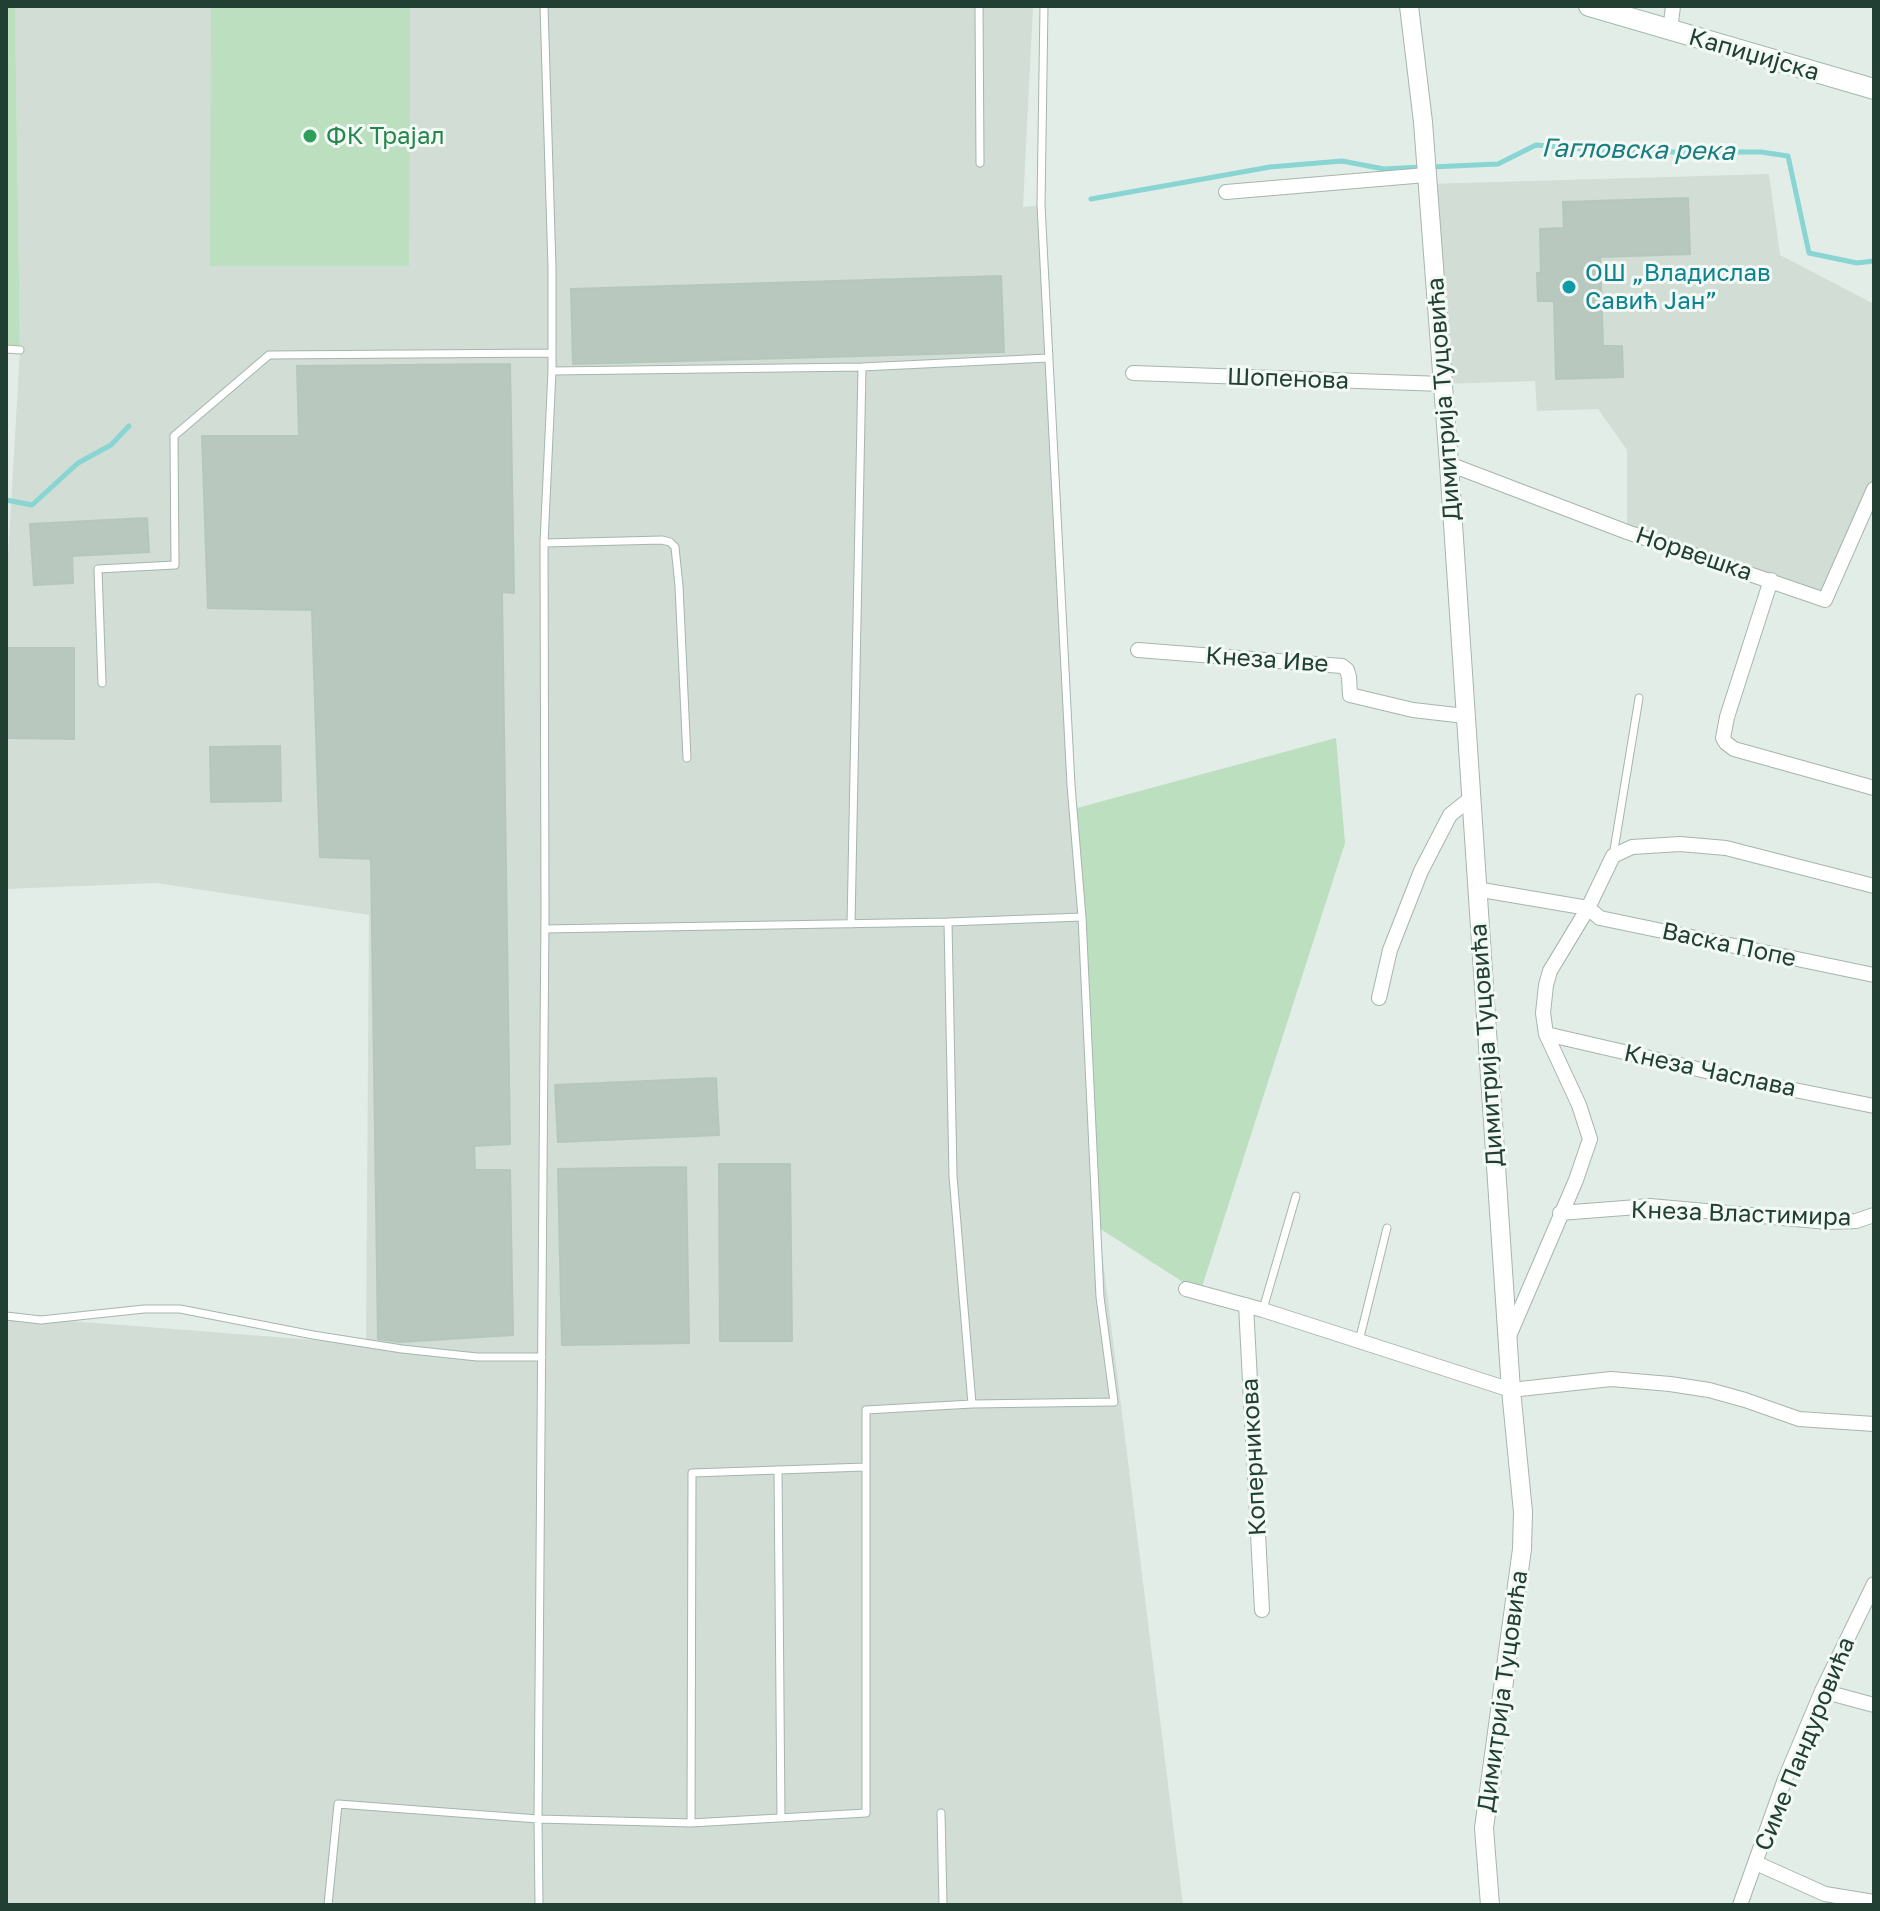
<!DOCTYPE html>
<html>
<head>
<meta charset="utf-8">
<style>
	body { margin:0 }
	#map { position:relative; width:1880px; height:1911px; overflow:hidden; background:#e3ede7; font-family:"Golos Text",sans-serif }
	canvas { display:block }
	.frame { position:absolute; inset:0; border:8px solid #214033; pointer-events:none }
</style>
</head>
<body>
<div id="map">
<canvas width="1880" height="1911"></canvas>
<div class="frame"></div>
</div>
<script>
const ctx = document.querySelector('canvas').getContext('2d');
ctx.lineJoin = 'round';
function paint(path, color) {
  ctx.fillStyle = color;
  ctx.fill(path, 'evenodd');
}
function shape(rows) {
  const path = new Path2D();
  for (const r of rows) {
    path.moveTo(r[0], r[1]);
    for (let i = 2; i < r.length; i += 2) path.lineTo(r[i], r[i + 1]);
  }
  return path;
}
function strokePath(path, color, width, dash) {
  ctx.strokeStyle = color;
  ctx.lineWidth = width;
  ctx.lineCap = dash ? 'butt' : 'round';
  ctx.setLineDash(dash || []);
  ctx.stroke(path);
}
function drawText(font, color, halo, rows, align = 'center') {
  ctx.font = font + ' "Golos Text",sans-serif';
  ctx.lineWidth = 6;
  ctx.setLineDash([]);
  ctx.textBaseline = 'middle';
  ctx.strokeStyle = halo;
  ctx.fillStyle = color;
  for (const [text, x, y, turn = 0] of rows) {
    ctx.save();
    ctx.translate(x, y);
    ctx.rotate((+turn || 0) * Math.PI / 180);
    ctx.textAlign = isNaN(turn) ? turn : align;
    if (halo) ctx.strokeText(text, 0, 0);
    ctx.fillText(text, 0, 0);
    ctx.restore();
  }
}
const built = shape([
	[15,6,1033,6,1023,207,1041,205,1099,1228,1183,1905,6,1905,6,1316,366,1344,369,915,156,883,6,889,6,589,20,350],
	[1769,174,1780,255,1874,304,1874,489,1825,600,1627,532,1627,450,1598,409,1537,411,1535,381,1443,384,1427,184]
]);
const green = shape([
	[6,6,15,6,20,350,6,349],
	[211,6,410,6,409,266,210,266],
	[1336,738,1345,843,1200,1293,1099,1228,1077,808]
]);
const stream = shape([
	[1431,167,1498,164,1536,145,1619,152,1761,152,1788,156,1809,253,1857,263,1874,261],
	[1091,199,1270,167,1342,161,1384,169,1421,167],
	[6,500,32,505,78,463,111,445,129,426]
]);
const building = shape([
	[1688,198,1690,254,1600,257,1603,346,1622,346,1623,377,1556,379,1554,301,1538,301,1537,273,1541,273,1540,229,1564,228,1563,202,1688,198],
	[1001,276,1004,352,573,364,571,289,1001,276],
	[510,364,514,593,502,592,510,1144,474,1146,475,1170,510,1170,513,1335,400,1342,378,1339,371,859,320,857,312,610,208,608,202,436,299,436,297,366,510,364],
	[147,518,149,552,72,556,73,583,34,585,30,524,147,518],
	[7,648,74,648,74,739,6,738,7,648],
	[280,746,281,801,211,802,210,747,280,746],
	[716,1078,719,1135,558,1142,555,1085,716,1078],
	[719,1164,790,1164,792,1341,720,1341,719,1164],
	[686,1167,689,1343,562,1345,558,1169,686,1167]
]);
const service = shape([
	[544,6,552,268,552,371,544,543,545,915,538,1819,691,1823,866,1813,866,1410,972,1404],
	[979,6,980,163],
	[6,349,20,350],
	[552,371,862,367,1048,358],
	[544,543,662,540,670,542,675,547,679,586,687,758],
	[102,683,98,569,175,565,174,436,269,355,552,353],
	[1613,856,1639,698],
	[948,922,953,1176,972,1404,1114,1402,1100,1297,1082,917,1071,785,1041,205,1044,6],
	[851,924,862,367],
	[545,929,948,922,1082,917],
	[1263,1309,1296,1196],
	[6,1316,41,1320,144,1309,180,1309,313,1335,402,1349,477,1357,542,1357],
	[1359,1341,1387,1228],
	[778,1470,781,1818],
	[941,1813,943,1905],
	[691,1823,692,1473,865,1467],
	[328,1905,338,1804,538,1819,539,1905]
]);
const minor = shape([
	[1670,31,1673,6],
	[1226,192,1426,175],
	[1133,373,1443,384],
	[1449,464,1627,532,1825,600,1874,489],
	[1771,580,1727,717,1723,738,1726,743,1734,749,1874,788],
	[1138,650,1342,666,1347,670,1349,677,1350,695,1413,710,1465,716],
	[1476,889,1588,908],
	[1588,908,1600,918,1874,975],
	[1379,998,1390,950,1421,871,1450,815,1471,798],
	[1546,1034,1745,1080,1874,1106],
	[1560,1213,1650,1206,1828,1222,1856,1221,1874,1215],
	[1186,1289,1263,1310,1511,1390,1611,1379,1670,1384,1709,1390,1745,1400,1799,1419,1874,1424],
	[1246,1305,1262,1610],
	[1509,1336,1576,1180,1590,1139,1579,1105,1546,1034,1543,1013,1546,985,1550,971,1588,908,1613,856,1632,847,1680,844,1726,848,1874,886],
	[1822,1691,1874,1705],
	[1756,1863,1825,1894,1874,1902],
	[1740,1905,1785,1779,1822,1691,1874,1584]
]);
const tertiary = shape([
	[1409,6,1423,122,1449,464,1511,1390,1523,1512,1522,1549,1484,1828,1490,1905]
]);
const secondary = shape([
	[1589,6,1874,89]
]);
const markers = [
	[310,136,8,"#2e9e5b"],
	[1569,287,8,"#0f9aa8"]
];
const streetNames = [
	["Капиџијска",1754,55,16],
	["Шопенова",1288,379,2],
	["Димитрија Туцовића",1444,399,-94],
	["Норвешка",1694,554,19],
	["Кнеза Иве",1267,660,4],
	["Васка Попе",1729,945,12],
	["Димитрија Туцовића",1487,1045,-94],
	["Кнеза Часлава",1710,1071,12],
	["Кнеза Властимира",1741,1214,2],
	["Коперникова",1254,1457,-93],
	["Димитрија Туцовића",1503,1691,-82],
	["Симе Пандуровића",1805,1744,-68]
];
const leisureNames = [
	["ФК Трајал",326,136]
];
const cultureNames = [
	["ОШ „Владислав",1585,273],
	["Савић Јан”",1585,301]
];
const waterNames = [
	["Гагловска река",1638,150,1]
];
paint(built, '#d1ddd5');
paint(green, '#bbdfbf');
strokePath(stream, '#88d5d4', 5);
paint(building, '#b8c8bf');
strokePath(building, '#b5c7bd', 2);
strokePath(service, '#a5b6ad', 9);
strokePath(minor, '#a5b6ad', 16);
strokePath(tertiary, '#a5b6ad', 20);
strokePath(secondary, '#a0baad', 22);
strokePath(service, '#fff', 7);
strokePath(minor, '#fff', 14);
strokePath(tertiary, '#fff', 18);
strokePath(secondary, '#fff', 20);
for (const [x, y, r, color] of markers) {
  const dot = new Path2D();
  dot.arc(x, y, r, 0, 2 * Math.PI);
  ctx.fillStyle = color;
  ctx.fill(dot);
  strokePath(dot, '#f3f9f5', 3);
}
drawText('24px', '#214033', '#f3f9f5', streetNames);
drawText('24px', '#27864d', '#f3f9f5', leisureNames, 'left');
drawText('24px', '#0d838f', '#f3f9f5', cultureNames, 'left');
drawText('italic 26px', '#187e7f', '#f3f9f5', waterNames);
</script>
</body>
</html>
